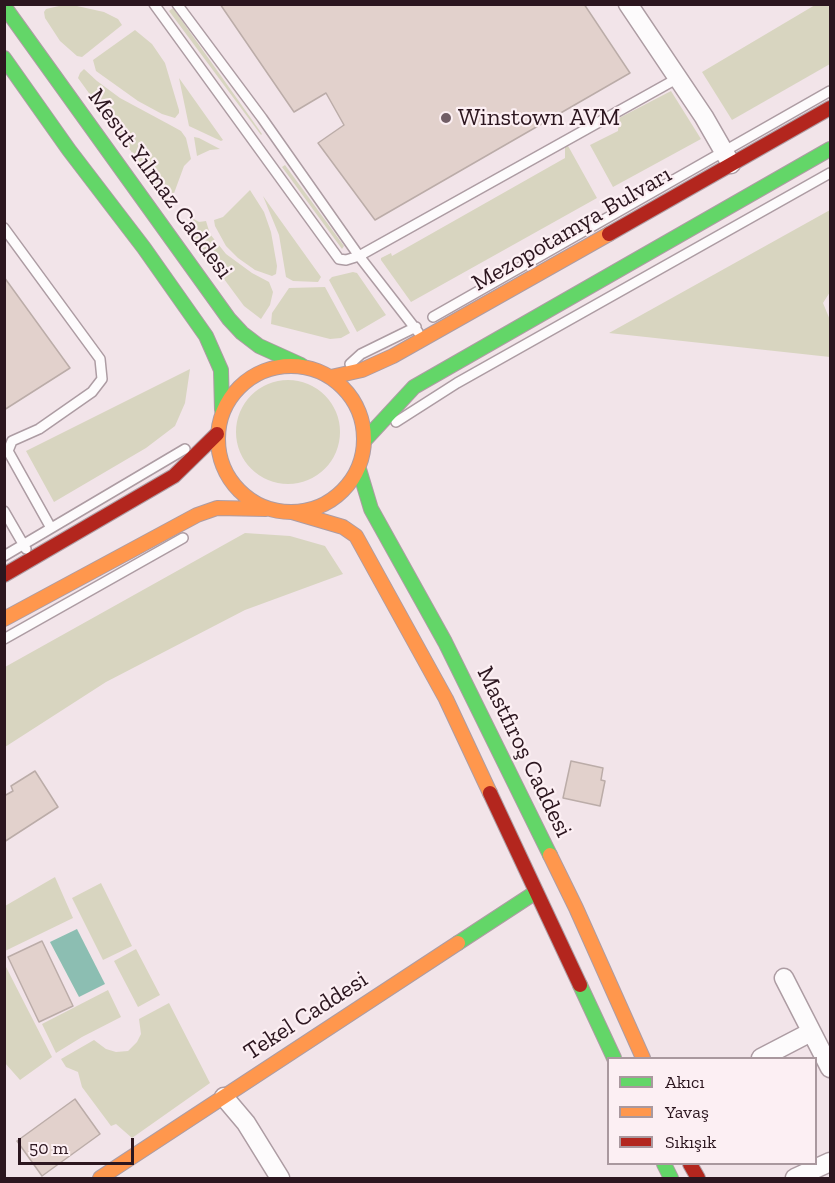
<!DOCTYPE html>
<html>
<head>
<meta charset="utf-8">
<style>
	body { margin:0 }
	#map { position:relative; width:835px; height:1183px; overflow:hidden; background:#f2e4e9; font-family:"Zilla Slab",serif }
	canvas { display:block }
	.frame { position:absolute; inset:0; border:6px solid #2c161f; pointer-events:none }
	.legend { position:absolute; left:607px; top:1057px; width:210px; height:108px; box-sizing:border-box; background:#fceff3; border:2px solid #a9989e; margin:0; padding:8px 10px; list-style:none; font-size:18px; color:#2c161f }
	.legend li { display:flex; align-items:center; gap:12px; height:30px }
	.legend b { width:30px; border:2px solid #a9989e }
	.scale { position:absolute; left:18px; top:1138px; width:116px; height:27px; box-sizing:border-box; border:3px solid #2c161f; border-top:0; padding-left:8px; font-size:18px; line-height:21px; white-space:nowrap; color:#2c161f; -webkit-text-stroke:4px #fceff3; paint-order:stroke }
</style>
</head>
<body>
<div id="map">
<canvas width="835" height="1183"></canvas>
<div class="frame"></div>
<ul class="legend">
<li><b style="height:8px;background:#63d668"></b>Akıcı</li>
<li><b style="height:8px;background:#ff974d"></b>Yavaş</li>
<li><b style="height:8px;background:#b3261e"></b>Sıkışık</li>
</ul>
<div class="scale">50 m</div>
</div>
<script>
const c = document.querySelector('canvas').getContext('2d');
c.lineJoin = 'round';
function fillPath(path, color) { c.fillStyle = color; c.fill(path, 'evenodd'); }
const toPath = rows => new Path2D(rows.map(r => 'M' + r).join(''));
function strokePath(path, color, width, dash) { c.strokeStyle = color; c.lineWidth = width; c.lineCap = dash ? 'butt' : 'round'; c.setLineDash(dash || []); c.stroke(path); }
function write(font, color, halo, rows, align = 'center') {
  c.font = font + ' "Zilla Slab",serif'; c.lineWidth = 4.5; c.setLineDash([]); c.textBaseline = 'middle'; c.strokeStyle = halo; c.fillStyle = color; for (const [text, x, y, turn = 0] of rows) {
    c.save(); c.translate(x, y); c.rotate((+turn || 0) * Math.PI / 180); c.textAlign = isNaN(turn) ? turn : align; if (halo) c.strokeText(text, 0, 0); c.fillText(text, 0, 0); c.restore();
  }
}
fillPath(toPath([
	[815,5,830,5,830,64,732,120,702,72],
	[59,6,77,6,104,12,118,19,122,25,82,57,77,56,60,41,45,18,44,12,46,9],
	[173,8,262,134,261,135,169,11],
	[135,30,152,44,165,63,179,110,179,113,175,118,162,114,138,101,96,71,93,60],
	[84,69,97,81,120,98,172,126,181,131,186,138,191,159,184,166,173,196,167,201,78,78,80,73],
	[179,78,223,140,221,141,189,126],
	[671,91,701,139,613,187,590,145,618,131,619,118],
	[194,137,199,138,220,149,210,150,197,156],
	[567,144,597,198,411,302,381,260,381,258,391,253,392,256,565,158,565,145],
	[285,165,344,246,342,249,282,167],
	[250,190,264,212,271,232,277,266,276,274,272,276,255,270,238,258,226,246,215,226,214,220,223,217],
	[263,196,321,277,318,282,293,281,286,277,279,235],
	[830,210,830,292,823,303,830,320,830,357,609,333],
	[192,218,199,222,206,221,210,234,226,254,252,273,269,282,273,292,270,305,261,319,244,306,184,225],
	[353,272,357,273,386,315,357,332,329,280,332,277],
	[325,287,350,333,341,338,330,339,271,324,272,313,289,288],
	[190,369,185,403,175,426,146,448,54,502,26,451],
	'236 432a52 52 0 1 1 104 0a52 52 0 1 1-104 0Z',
	[245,533,290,536,325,546,343,574,245,610,106,682,5,747,5,667],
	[55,877,73,918,5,951,5,906],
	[101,883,132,946,103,960,72,898],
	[136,949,160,995,138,1007,114,961],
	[5,965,52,1057,20,1080,5,1063],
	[108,990,121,1017,82,1037,56,1053,42,1024],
	[169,1003,210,1083,132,1138,116,1124,111,1126,82,1087,78,1072,66,1067,61,1059,94,1040,106,1049,116,1052,128,1051,137,1042,141,1034,139,1019]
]), '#d8d5c0');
fillPath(toPath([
	[77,929,105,984,79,997,50,942]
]), '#8cbeb2');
const building = toPath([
	[220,4,584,4,630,73,375,220,318,143,344,125,326,93,294,112,220,4],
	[4,277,70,368,4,410,4,277],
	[571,761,603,768,601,780,605,781,600,806,563,798,571,761],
	[35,771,58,807,4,842,4,796,13,791,11,786,35,771],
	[42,941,73,1006,39,1022,8,957,42,941],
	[75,1099,100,1134,42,1176,17,1141,75,1099]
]);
fillPath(building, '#e2d1cc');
strokePath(building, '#bbaca8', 1.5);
const lane = toPath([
	[154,4,339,259,346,260,359,256,678,78],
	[177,4,262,118,359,256,418,332],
	[4,228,100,359,102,379,92,392,39,429,12,441,8,451,51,528],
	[433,317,830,91],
	[350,364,361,354,416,327],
	[396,422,457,383,830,173],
	[4,511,26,549],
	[4,556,185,449],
	[4,639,183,538]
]);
const street = toPath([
	[628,4,704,117,731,164],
	[784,978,830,1068],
	[761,1058,811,1032],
	[224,1097,246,1123,280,1178],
	[795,1178,830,1162]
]);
const fast = toPath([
	[4,6,229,319,242,333,259,346,301,365],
	[4,58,69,150,144,248,206,336,221,370,222,410],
	[364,441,414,387,830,149],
	[359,469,371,509,445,642,550,855],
	[458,943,536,892],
	[580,985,614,1058],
	[664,1164,671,1178]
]);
const slow = toPath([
	'218 439a73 73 0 1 1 146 0a73 73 0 1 1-146 0Z',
	[331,377,362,370,393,356,609,234],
	[292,512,343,527,356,536,446,699,490,793],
	[4,619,197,515,217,508,266,509],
	[550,855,576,908,643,1058],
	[100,1178,458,943]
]);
const jam = toPath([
	[609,234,830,108],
	[4,575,174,476,217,434],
	[490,793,580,985],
	[690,1164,698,1178]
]);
strokePath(lane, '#ad9ca3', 12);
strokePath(street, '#ad9ca3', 21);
strokePath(fast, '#ad9ca3', 16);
strokePath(slow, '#ad9ca3', 16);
strokePath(jam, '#ad9ca3', 16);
strokePath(lane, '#fdfbfc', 9);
strokePath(street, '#fdfbfc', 18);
strokePath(fast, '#63d668', 14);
strokePath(slow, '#ff974d', 14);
strokePath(jam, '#b3261e', 14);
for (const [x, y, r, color] of [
	[446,118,6,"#715e66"]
]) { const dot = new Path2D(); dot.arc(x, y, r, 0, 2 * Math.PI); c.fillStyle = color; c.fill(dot); strokePath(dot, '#fceff3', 2); }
write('24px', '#2c161f', '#fceff3', [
	["Winstown AVM",458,118]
], 'left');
write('24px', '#2c161f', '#fceff3', [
	["Mesut Yılmaz Caddesi",160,184,54],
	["Mezopotamya Bulvarı",572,229,-30],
	["Mastfıroş Caddesi",524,752,64],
	["Tekel Caddesi",306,1016,-33]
]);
</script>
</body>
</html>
